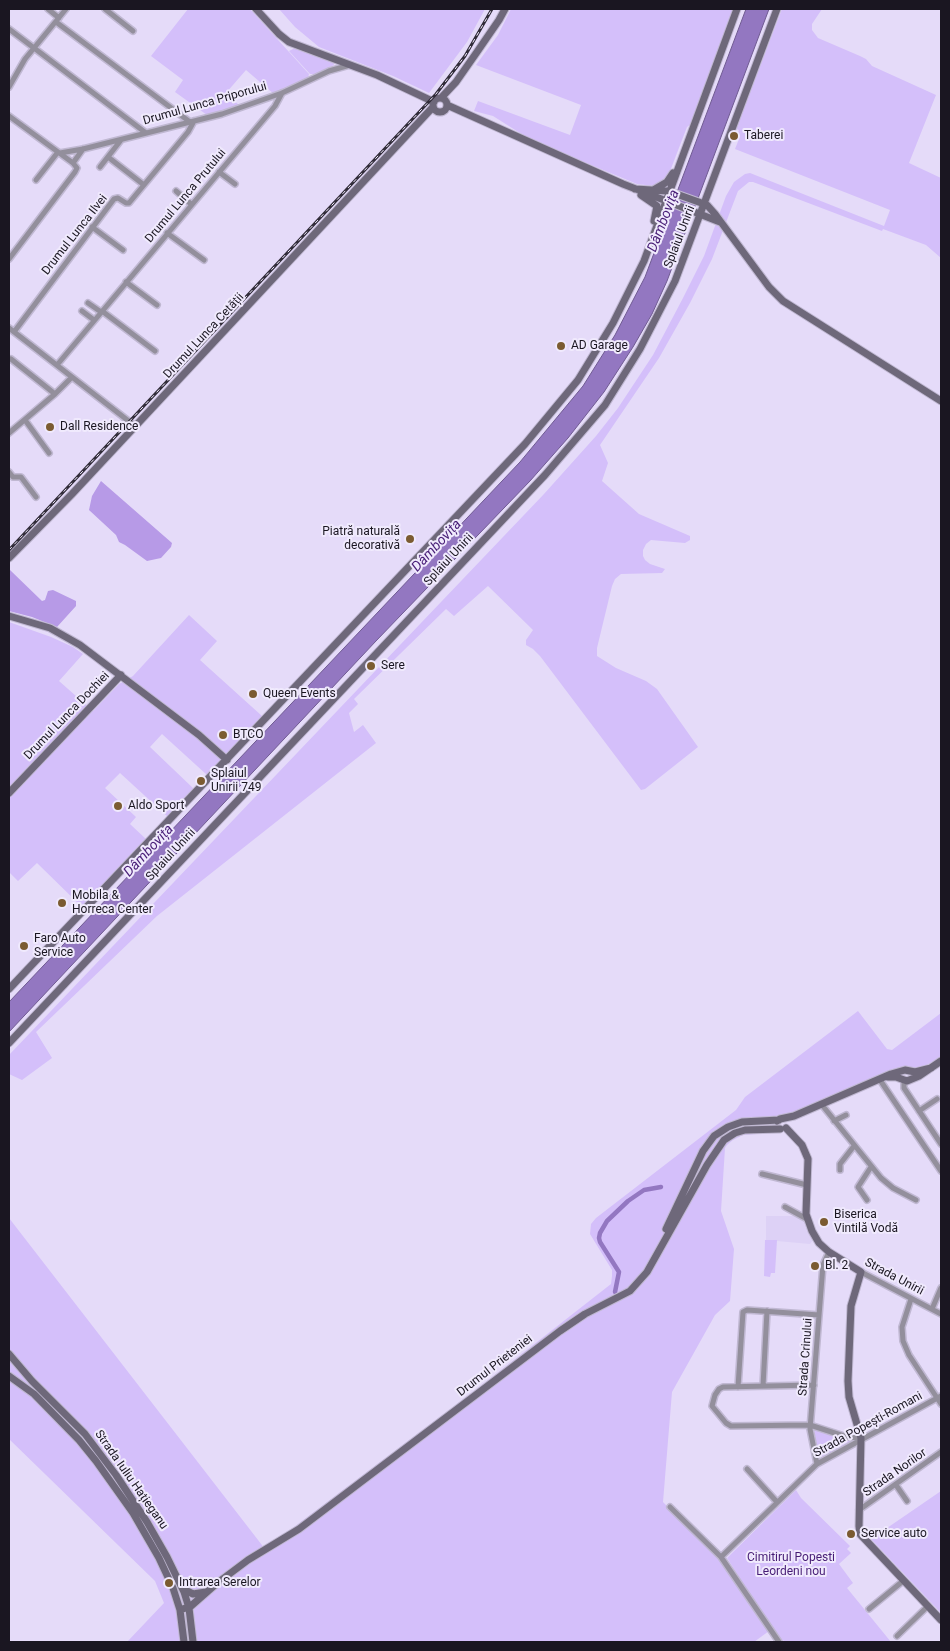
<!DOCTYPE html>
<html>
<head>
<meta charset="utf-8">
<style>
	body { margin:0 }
	#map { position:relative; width:950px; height:1651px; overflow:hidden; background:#e5dbf9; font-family:Roboto,sans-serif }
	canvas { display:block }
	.frame { position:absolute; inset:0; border:10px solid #1a1621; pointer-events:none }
</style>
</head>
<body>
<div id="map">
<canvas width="950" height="1651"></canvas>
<div class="frame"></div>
</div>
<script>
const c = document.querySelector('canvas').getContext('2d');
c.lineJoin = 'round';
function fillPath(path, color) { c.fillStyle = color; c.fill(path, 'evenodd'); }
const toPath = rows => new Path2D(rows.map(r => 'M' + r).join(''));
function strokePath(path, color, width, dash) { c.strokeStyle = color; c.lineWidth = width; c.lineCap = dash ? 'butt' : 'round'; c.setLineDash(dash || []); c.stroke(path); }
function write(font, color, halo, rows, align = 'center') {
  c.font = font + ' Roboto,sans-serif'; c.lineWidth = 4; c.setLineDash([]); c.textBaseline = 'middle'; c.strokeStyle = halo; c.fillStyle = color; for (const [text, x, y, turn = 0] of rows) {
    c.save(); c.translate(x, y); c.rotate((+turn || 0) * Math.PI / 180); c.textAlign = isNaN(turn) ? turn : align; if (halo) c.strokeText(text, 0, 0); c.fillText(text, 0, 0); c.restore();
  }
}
fillPath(toPath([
	[766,1216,797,1216,804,1221,813,1240,810,1244,766,1240]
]), '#ddd1f6');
fillPath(toPath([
	[188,9,250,9,309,74,308,78,274,94,246,70,226,93,240,106,207,115,175,92,183,80,151,56],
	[279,9,485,9,467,42,429,93,393,76,319,47,295,27],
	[511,9,735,9,691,124,687,127,667,179,655,186,637,184,531,140,493,116,474,111,478,101,570,135,581,105,476,65,498,35],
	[782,9,822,9,812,24,812,30,818,38,860,56,866,59,872,66,936,95,909,163,941,178,941,258,926,245,883,229,882,231,753,182,749,182,738,191,712,259,690,303,659,358,600,445,608,463,602,481,639,514,690,536,690,540,685,543,651,540,646,544,643,550,643,556,645,560,650,564,665,569,662,573,621,574,615,579,612,586,597,648,597,656,616,668,646,681,657,689,698,747,645,789,641,790,540,656,533,649,526,645,526,640,533,630,488,586,454,616,446,609,354,699,358,704,349,713,354,732,363,725,376,743,157,916,36,1032,52,1058,22,1080,9,1074,9,1055,544,494,596,436,618,408,653,355,683,298,704,256,726,196,734,182,745,174,750,173,884,226,890,210,735,149,739,139,736,137,739,130,736,129],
	[295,48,333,62,334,65,315,74,310,74,289,51],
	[189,615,217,641,200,660,262,716,207,775,162,734,150,747,194,789,168,817,120,773,105,788,136,817,130,824,147,840,83,908,37,863,18,881,9,872,9,622,51,637,73,647,83,654,59,681,93,711,119,684,133,676],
	[858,1011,887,1049,892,1050,941,1013,941,1057,916,1071,905,1068,792,1116,778,1118,772,1116,769,1122,782,1132,743,1135,733,1140,727,1145,725,1148,721,1211,734,1249,730,1301,715,1315,672,1392,663,1502,721,1561,769,1631,754,1642,127,1642,164,1603,155,1581,9,1439,9,1218,265,1549,482,1385,611,1284,612,1276,612,1270,590,1234,591,1224,596,1218,736,1110,745,1097],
	[765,1240,777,1240,775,1273,771,1273,770,1277,764,1276],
	[814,1429,815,1429,851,1441,819,1458],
	[796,1490,801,1498,850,1546,847,1549,851,1553,839,1564,853,1583,847,1588,891,1642,788,1642,781,1640,772,1629,727,1558],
	[941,1491,941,1613,871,1539]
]), '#d4bffa');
fillPath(toPath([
	[101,481,172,543,171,547,161,558,147,561,125,545,119,542,116,535,89,510,92,496],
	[9,569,42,601,45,600,48,591,53,590,76,601,76,606,57,627,32,617,9,611]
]), '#b79ae7');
const water = toPath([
	[746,9,769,9,667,281,652,314,633,347,604,392,568,438,530,481,376,641,9,1032,9,1002,520,462,583,386,615,335,645,277,746,9]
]);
fillPath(water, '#9377c1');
strokePath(water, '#6f5a91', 1);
strokePath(toPath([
	[615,1292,619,1272,600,1242,599,1238,600,1233,607,1221,628,1201,644,1190,661,1187]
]), '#9377c1', 4.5);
const street = toPath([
	[48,9,59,18],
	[105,9,133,31],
	[56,22,190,122],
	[9,29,146,133],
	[9,87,25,59,66,9],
	[9,116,73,163,77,168,75,172,9,259],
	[60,153,83,149,222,114,282,93,329,71,350,65],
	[108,157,144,185],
	[73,163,83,149],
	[100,167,121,140],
	[219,172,235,184],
	[36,180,58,152],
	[176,191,191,204],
	[92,227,123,250],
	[167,233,204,260],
	[126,282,157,305],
	[88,303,101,312],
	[82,311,94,320],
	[102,311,155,351],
	[9,328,135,426],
	[14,332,114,199,118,198,126,203,129,203,188,132,194,121],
	[11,359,55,394],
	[57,365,275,106,282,93],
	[25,420,49,453],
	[9,433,55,394,72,377],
	[9,472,13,477,21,477,36,497],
	[880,1080,941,1171],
	[904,1081,904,1088,941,1144],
	[822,1105,881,1178,893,1188,916,1200],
	[919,1111,937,1099],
	[834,1121,846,1115],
	[840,1170,840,1164,854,1146],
	[762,1174,807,1185],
	[867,1200,858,1187,871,1167],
	[785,1207,807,1219],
	[861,1272,941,1314],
	[911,1299,902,1327,903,1341,909,1355,941,1404],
	[932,1309,941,1288],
	[814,1385,723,1387,719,1389,715,1395,712,1406,726,1423,731,1426,810,1425,847,1437,861,1438],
	[763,1386,767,1311],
	[738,1387,743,1312,747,1310,819,1315],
	[817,1464,810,1429,823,1265,829,1252],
	[747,1469,777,1502],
	[896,1485,907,1501],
	[670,1507,721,1557,779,1642],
	[859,1510,941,1452],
	[721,1557,817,1464,941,1396],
	[869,1609,903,1581],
	[897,1636,928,1606]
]);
const secondary = toPath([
	[256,9,279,34,289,42,377,75,434,102],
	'433 105a7 7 0 1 1 14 0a7 7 0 1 1-14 0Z',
	[441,98,456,82,477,52,499,20,505,9],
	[447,105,623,184,720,222],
	[635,189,668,191,707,205,715,214,769,287,783,301,941,401],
	[655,189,667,182,673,173],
	[641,195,657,206,654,221],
	[9,558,72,494,433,107],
	[9,616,50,628,80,645,199,735,227,760],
	[9,793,121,675],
	[9,989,525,444,578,380,613,323,644,261,737,9],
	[9,1043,545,475,605,405,640,349,675,281,777,9],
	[888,1077,896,1077,907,1081,919,1076,941,1061],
	[777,1121,780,1119,794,1116,891,1074,905,1070,915,1072,931,1068],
	[786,1128,802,1145,808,1159,806,1214,812,1231,819,1243,829,1252,861,1272,851,1306,848,1381,849,1397,861,1438,859,1526,860,1534,941,1620],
	[666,1229,703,1151,714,1136,728,1127,742,1122,779,1120],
	[9,1354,32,1381,85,1434,116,1475,147,1522,167,1557,184,1592,189,1608,193,1642],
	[9,1376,34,1394,79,1440,96,1461,133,1513,159,1558,173,1588,180,1610,184,1642],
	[183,1589,193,1594,206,1592],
	[180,1610,191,1606,216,1584,248,1560,299,1529,560,1331,585,1314,630,1291,647,1272,707,1165,724,1140,735,1133,745,1130,780,1129]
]);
strokePath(street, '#c0b8d2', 8);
strokePath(secondary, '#c0b8d2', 9);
strokePath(street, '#938f9c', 5);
strokePath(secondary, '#6e687a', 7);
const rail = toPath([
	[9,550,436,94,465,56,492,9]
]);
strokePath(rail, '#312c39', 3);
strokePath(rail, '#f0eafd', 1, [4]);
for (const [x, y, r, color] of [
	[734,136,5,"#7b5b31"],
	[561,346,5,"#7b5b31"],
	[50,427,5,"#7b5b31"],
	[410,539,5,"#7b5b31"],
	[371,666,5,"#7b5b31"],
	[253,694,5,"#7b5b31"],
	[223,735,5,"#7b5b31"],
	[201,781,5,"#7b5b31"],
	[118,806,5,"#7b5b31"],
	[62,903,5,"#7b5b31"],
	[24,946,5,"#7b5b31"],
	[824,1222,5,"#7b5b31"],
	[815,1266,5,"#7b5b31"],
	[851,1534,5,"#7b5b31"],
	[169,1583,5,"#7b5b31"]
]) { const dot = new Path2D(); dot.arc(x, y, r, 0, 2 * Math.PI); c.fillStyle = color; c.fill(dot); strokePath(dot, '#f0eafd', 2); }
write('12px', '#1a1621', '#f0eafd', [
	["Drumul Lunca Priporului",205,104,-16],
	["Drumul Lunca Prutului",186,196,-50],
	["Drumul Lunca Ilvei",75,235,-52],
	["Splaiul Unirii",680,237,-69],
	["Drumul Lunca Cetății",204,336,-47],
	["Splaiul Unirii",449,560,-47],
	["Drumul Lunca Dochiei",67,716,-46],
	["Splaiul Unirii",171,855,-47],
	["Strada Unirii",894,1277,28],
	["Strada Crinului",806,1357,-86],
	["Drumul Prieteniei",495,1366,-38],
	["Strada Popești-Romani",868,1425,-29],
	["Strada Norilor",895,1473,-35],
	["Strada Iuliu Hațieganu",131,1480,55]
]);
write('12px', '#1a1621', '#f0eafd', [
	["Taberei",744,136],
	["AD Garage",571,346],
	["Dall Residence",60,427],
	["Piatră naturală",400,532,"right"],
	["decorativă",400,546,"right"],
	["Sere",381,666],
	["Queen Events",263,694],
	["BTCO",233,735],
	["Splaiul",211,774],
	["Unirii 749",211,788],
	["Aldo Sport",128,806],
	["Mobila &",72,896],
	["Horreca Center",72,910],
	["Faro Auto",34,939],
	["Service",34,953],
	["Biserica",834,1215],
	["Vintilă Vodă",834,1229],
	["Bl. 2",825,1266],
	["Service auto",861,1534],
	["Intrarea Serelor",179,1583]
], 'left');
write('12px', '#461c75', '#f0eafd', [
	["Cimitirul Popesti",791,1558],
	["Leordeni nou",791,1572]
]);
write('italic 14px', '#481e77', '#f0eafd', [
	["Dâmbovița",664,221,-69],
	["Dâmbovița",437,546,-47],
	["Dâmbovița",149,851,-47]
]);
</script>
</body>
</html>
